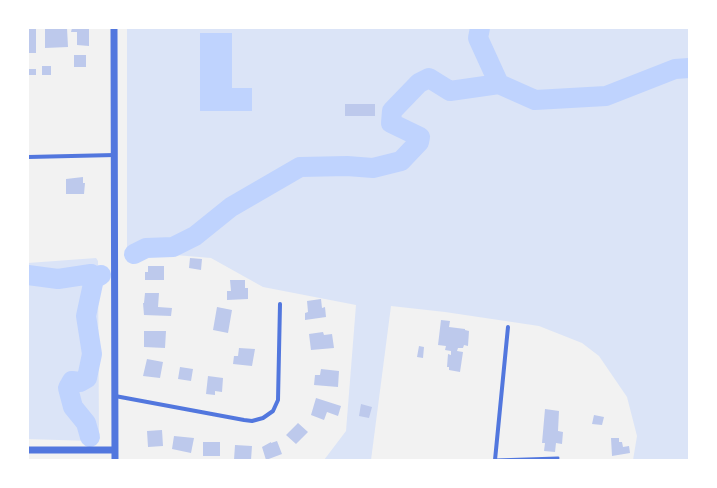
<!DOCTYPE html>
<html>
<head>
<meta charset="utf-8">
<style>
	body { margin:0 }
	#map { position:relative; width:717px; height:488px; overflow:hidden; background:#f2f2f2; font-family:Quicksand,sans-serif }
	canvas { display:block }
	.frame { position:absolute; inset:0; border:29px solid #fff; pointer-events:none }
</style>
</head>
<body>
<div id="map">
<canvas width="717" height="488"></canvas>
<div class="frame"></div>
</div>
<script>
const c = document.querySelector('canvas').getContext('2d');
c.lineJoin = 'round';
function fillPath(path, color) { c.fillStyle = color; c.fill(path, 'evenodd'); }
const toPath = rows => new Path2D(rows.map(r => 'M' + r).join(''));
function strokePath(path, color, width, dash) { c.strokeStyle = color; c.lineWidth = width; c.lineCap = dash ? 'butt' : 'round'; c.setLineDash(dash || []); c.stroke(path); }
fillPath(toPath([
	[127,28,689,28,689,460,633,460,637,436,627,397,599,356,582,343,539,326,445,312,391,306,371,460,324,460,346,431,356,305,263,287,211,258,127,251],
	[96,258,98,261,99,437,90,441,28,439,28,263]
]), '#dbe4f7');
fillPath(toPath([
	[200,33,232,33,232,88,252,88,252,111,200,111]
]), '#bfd3fe');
strokePath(toPath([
	[480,28,478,38,499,84,535,100,606,96,675,69,689,68],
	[134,254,146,248,173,247,195,236,231,207,300,167,347,166,373,168,401,161,419,142,420,137,391,123,392,111,419,83,429,78,450,91,499,84],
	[28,275,58,279,91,274,94,279],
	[90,437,86,423,73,407,68,388,72,381,80,382,87,378,92,354,86,316,94,279,101,275]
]), '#bfd3fe', 20);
fillPath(toPath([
	[28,28,36,28,36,53,28,53],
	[45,28,67,28,68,47,45,48],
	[72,28,89,28,89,46,77,45,77,32,71,32],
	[74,55,86,55,86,67,74,67],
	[42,66,51,66,51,75,42,75],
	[28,69,36,69,36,75,28,75],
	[345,104,375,104,375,116,345,116],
	[83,177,83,183,85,183,84,194,66,194,66,179],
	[190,258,202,259,201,270,189,268],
	[148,266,164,266,164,280,145,280,145,272,148,272],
	[230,280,245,280,245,288,248,288,248,299,227,300,227,291,231,291],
	[145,293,159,293,158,307,172,308,171,316,144,315,143,303,144,303],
	[321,299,322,308,325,307,326,317,305,320,305,313,308,312,307,301],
	[217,307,232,310,228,333,213,330],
	[441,320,450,321,449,327,465,329,465,330,469,331,468,346,464,345,463,348,458,348,457,351,463,352,460,372,449,370,449,367,447,367,448,354,451,355,451,351,445,350,446,346,438,345],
	[144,331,166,331,165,348,144,347],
	[323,332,324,335,332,334,334,348,311,350,309,334],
	[419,346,424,347,423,358,417,357],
	[239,348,255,349,252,366,233,364,234,356,238,356],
	[147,359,163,362,160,378,143,376],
	[180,367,193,369,191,381,178,379],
	[321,369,339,371,338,387,314,385,315,375,320,375],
	[208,376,223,378,222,392,215,391,215,395,206,394],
	[316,398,341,406,338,416,327,412,324,420,311,415],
	[361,404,372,407,369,418,359,416],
	[545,409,559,411,558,431,563,432,562,444,556,443,555,452,544,451,545,443,542,443],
	[594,415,604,417,602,425,592,424],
	[298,423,308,432,296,444,286,435],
	[162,430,163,446,148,447,147,431],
	[174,436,194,438,191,453,172,449],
	[611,438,619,438,619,442,622,442,623,447,629,446,630,453,612,456],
	[277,441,282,454,266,460,262,447,271,442,271,443],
	[203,442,220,442,220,456,203,456],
	[235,445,252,446,251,460,234,460]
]), '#bdc9ec');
strokePath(toPath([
	[495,460,558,458]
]), '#5277de', 3);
strokePath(toPath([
	[28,157,115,155],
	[115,396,244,420,252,421,263,418,273,411,278,400,280,304],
	[495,460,508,327]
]), '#5277de', 4);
strokePath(toPath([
	[114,28,115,460],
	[28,450,115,450]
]), '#5277de', 7);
</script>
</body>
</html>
